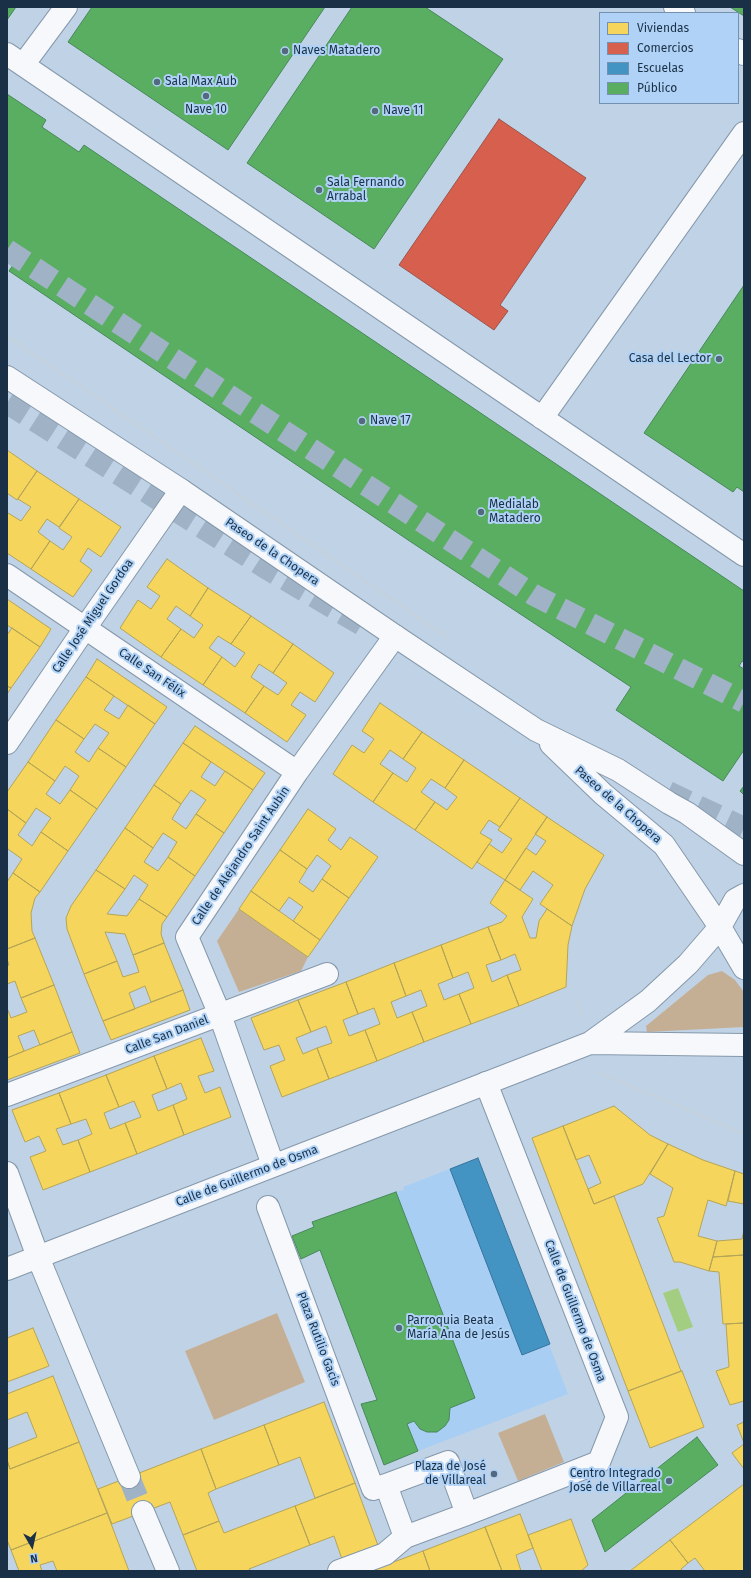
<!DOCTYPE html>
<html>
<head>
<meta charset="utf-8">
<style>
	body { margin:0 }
	#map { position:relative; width:751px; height:1578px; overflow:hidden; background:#c0d3e6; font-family:"Fira Sans",sans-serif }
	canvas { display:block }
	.frame { position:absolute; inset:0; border:8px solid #193047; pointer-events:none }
	.legend { position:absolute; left:599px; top:12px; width:140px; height:92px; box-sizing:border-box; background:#b0d2f6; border:1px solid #7491b0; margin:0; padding:5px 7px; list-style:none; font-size:12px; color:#193047 }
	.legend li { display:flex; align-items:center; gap:8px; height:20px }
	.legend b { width:20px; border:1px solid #7491b0 }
	.north { position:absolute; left:12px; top:1526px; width:40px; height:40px; -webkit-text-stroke:3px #b0d2f6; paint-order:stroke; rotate:171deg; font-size:11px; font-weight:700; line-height:16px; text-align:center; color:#193047 }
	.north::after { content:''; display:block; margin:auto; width:14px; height:18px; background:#193047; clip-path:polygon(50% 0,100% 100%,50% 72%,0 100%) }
</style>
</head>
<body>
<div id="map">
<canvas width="751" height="1578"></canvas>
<div class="frame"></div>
<ul class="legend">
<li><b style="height:11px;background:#f6d55c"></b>Viviendas</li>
<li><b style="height:11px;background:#d6604d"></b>Comercios</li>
<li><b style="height:11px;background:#4393c3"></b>Escuelas</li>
<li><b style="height:11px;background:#5aae61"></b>Público</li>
</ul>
<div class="north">N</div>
</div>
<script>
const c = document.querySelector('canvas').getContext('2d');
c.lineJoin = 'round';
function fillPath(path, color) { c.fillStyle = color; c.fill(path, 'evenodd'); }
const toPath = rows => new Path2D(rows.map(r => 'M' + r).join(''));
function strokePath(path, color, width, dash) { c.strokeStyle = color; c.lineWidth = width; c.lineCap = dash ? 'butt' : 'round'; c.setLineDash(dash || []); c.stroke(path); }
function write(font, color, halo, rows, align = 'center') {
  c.font = font + ' "Fira Sans",sans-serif'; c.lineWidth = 4; c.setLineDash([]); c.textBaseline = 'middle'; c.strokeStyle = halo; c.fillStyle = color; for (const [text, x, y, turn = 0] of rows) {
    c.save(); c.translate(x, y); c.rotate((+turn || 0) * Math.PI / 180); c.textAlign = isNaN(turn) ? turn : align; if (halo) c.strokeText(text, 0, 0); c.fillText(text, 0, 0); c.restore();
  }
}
fillPath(toPath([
	[478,1158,568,1394,418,1451,407,1424,414,1421,420,1429,427,1432,437,1432,445,1426,449,1420,450,1408,475,1398,396,1192,404,1190,403,1187]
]), '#a9cef3');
fillPath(toPath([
	[239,909,308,957,301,971,239,992,217,941],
	[722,971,735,980,744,992,744,1027,647,1032,646,1026,708,975],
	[277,1313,305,1382,214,1420,185,1351],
	[545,1414,564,1462,518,1481,498,1433]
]), '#c4af95');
fillPath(toPath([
	[678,1288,693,1327,678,1332,663,1293]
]), '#a3cd81');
const homes = toPath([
	[7,450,37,471,17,500,7,493,7,450],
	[37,471,79,499,59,527,47,519,38,532,50,541,31,569,7,553,7,515,8,513,21,521,31,507,18,499,37,471],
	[79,499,121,527,101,557,88,548,80,561,92,570,73,597,31,569,50,541,63,550,72,537,59,528,79,499],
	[167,559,208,588,190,616,176,606,167,619,181,629,161,657,120,628,138,600,151,609,160,596,147,587,167,559],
	[208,588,251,616,231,644,218,636,209,648,222,657,203,685,161,657,181,629,194,638,203,625,190,616,208,588],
	[7,599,51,629,40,647,7,625,7,599],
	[251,616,293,644,273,673,259,664,251,677,264,686,245,713,203,685,222,657,235,667,245,653,231,644,251,616],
	[12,628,40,647,11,688,7,686,7,635,12,628],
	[293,644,334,673,315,702,300,692,291,705,306,715,287,742,245,713,264,686,278,695,287,683,273,673,293,644],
	[97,659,167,707,155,724,86,677,97,659],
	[86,677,114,696,104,710,119,719,128,705,155,724,126,767,98,748,109,733,95,724,84,739,56,720,86,677],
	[7,686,11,688,7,694,7,686],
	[380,703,422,732,403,759,390,750,380,764,393,773,373,802,333,774,352,745,364,753,374,739,362,731,380,703],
	[56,720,84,739,75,752,89,762,98,748,126,767,97,809,70,790,79,776,65,766,55,781,28,762,56,720],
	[195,726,265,773,253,790,183,743,195,726],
	[422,732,464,760,445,788,431,779,421,792,435,802,415,830,373,802,393,773,407,782,416,768,403,759,422,732],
	[183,743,211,762,201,777,215,786,225,771,253,790,224,833,196,814,206,800,191,790,181,804,154,785,183,743],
	[464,760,520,798,500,827,489,820,480,833,492,840,472,869,415,830,435,802,447,810,457,797,445,788,464,760],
	[28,762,55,781,46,794,60,804,70,790,97,809,68,851,41,832,51,818,36,808,26,823,7,809,7,792,28,762],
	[154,785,181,804,172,819,186,829,196,814,224,833,195,876,168,857,177,842,163,833,153,848,125,828,154,785],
	[520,798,547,817,505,880,477,862,489,844,502,853,512,839,498,830,520,798],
	[7,809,26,823,18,835,32,846,41,832,68,851,40,892,13,873,22,859,8,849,7,851,7,809],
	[308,809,336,829,328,840,341,850,350,837,378,857,349,898,322,879,331,866,317,855,307,869,280,850,308,809],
	[547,817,604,855,585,889,572,926,540,904,553,885,533,871,520,890,505,880,526,848,536,855,546,841,535,834,547,817],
	[125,828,153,848,144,862,158,871,168,857,195,876,167,917,139,899,148,885,134,875,125,889,96,870,125,828],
	[280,850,307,869,299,882,313,892,322,879,349,898,320,940,293,921,303,907,289,897,279,911,251,891,280,850],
	[96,870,125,889,107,914,127,916,139,899,167,917,162,924,161,934,164,943,133,955,125,934,105,932,117,961,84,974,67,929,66,918,71,906,96,870],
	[13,873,40,892,35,898,31,913,32,931,35,938,7,949,7,882,13,873],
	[505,880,533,899,522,917,530,938,536,938,539,921,547,909,572,926,568,945,566,987,519,1006,507,975,521,970,515,954,501,960,488,927,502,922,507,916,490,903,505,880],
	[251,891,320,940,308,957,239,909,251,891],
	[488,927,501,960,486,965,492,982,507,975,519,1006,471,1024,459,994,474,988,468,972,453,978,441,945,488,927],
	[35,938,54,985,21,998,15,981,7,984,7,966,9,965,7,959,7,949,35,938],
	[164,943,183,990,151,1002,145,986,129,993,135,1009,103,1021,84,974,117,961,123,977,139,972,133,955,164,943],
	[441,945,453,978,438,984,444,1000,459,994,471,1024,424,1042,412,1012,427,1006,421,990,406,996,394,963,441,945],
	[394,963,406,996,391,1002,397,1018,412,1012,424,1042,377,1061,365,1030,380,1024,374,1008,358,1014,346,982,394,963],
	[346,982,358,1014,343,1020,349,1036,365,1030,377,1061,329,1079,317,1048,332,1043,326,1026,311,1032,298,1000,346,982],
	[54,985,72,1032,40,1045,34,1030,18,1036,24,1051,7,1058,7,1008,11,1018,27,1012,21,998,54,985],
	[183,990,190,1010,111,1040,103,1021,183,990],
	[298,1000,311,1032,296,1038,303,1054,317,1048,329,1079,282,1097,270,1066,285,1060,279,1045,264,1050,251,1018,298,1000],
	[72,1032,80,1053,7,1080,7,1058,72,1032],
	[201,1038,214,1071,198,1076,205,1093,220,1087,231,1117,184,1135,173,1105,187,1099,181,1083,167,1089,154,1056,201,1038],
	[154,1056,167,1089,152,1095,158,1111,173,1105,184,1135,137,1154,125,1123,141,1117,134,1101,119,1107,106,1075,154,1056],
	[106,1075,119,1107,104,1113,110,1129,125,1123,137,1154,90,1172,78,1140,92,1134,86,1119,71,1124,59,1093,106,1075],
	[59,1093,71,1124,56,1129,63,1145,78,1140,90,1172,43,1190,30,1157,46,1151,39,1136,25,1142,12,1110,59,1093],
	[614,1106,650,1135,668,1144,643,1184,594,1204,588,1189,601,1183,589,1155,576,1160,563,1126,614,1106],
	[563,1126,594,1204,614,1196,681,1371,628,1391,532,1138,563,1126],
	[668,1144,703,1160,735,1171,726,1206,708,1200,698,1236,717,1241,709,1271,680,1262,674,1262,657,1218,664,1216,673,1188,650,1174,668,1144],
	[735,1171,744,1174,744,1204,728,1201,735,1171],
	[744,1230,744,1255,713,1257,717,1241,742,1239,744,1230],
	[744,1255,744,1323,723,1324,719,1272,709,1271,713,1257,744,1255],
	[744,1323,744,1401,730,1405,716,1371,729,1367,726,1324,744,1323],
	[33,1328,49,1366,7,1382,7,1338,33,1328],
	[682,1371,704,1427,650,1448,628,1391,682,1371],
	[53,1376,79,1442,10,1469,7,1460,7,1449,37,1437,27,1412,7,1420,7,1394,53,1376],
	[324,1402,355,1483,315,1498,300,1457,279,1465,264,1425,324,1402],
	[744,1422,744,1443,737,1425,744,1422],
	[264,1425,279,1465,216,1489,201,1449,264,1425],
	[79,1442,107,1513,11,1550,7,1540,7,1460,10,1469,79,1442],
	[744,1444,744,1469,732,1453,744,1444],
	[201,1449,216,1489,208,1493,219,1521,183,1535,170,1502,112,1524,98,1489,201,1449],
	[355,1483,380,1551,344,1565,334,1536,310,1545,295,1506,355,1483],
	[744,1484,744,1571,705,1571,695,1558,688,1563,670,1540,744,1484],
	[295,1506,310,1545,249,1569,250,1571,197,1571,183,1535,219,1521,224,1533,295,1506],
	[107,1513,129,1571,57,1571,53,1561,40,1565,42,1571,19,1571,11,1550,107,1513],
	[520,1514,533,1548,516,1555,521,1571,502,1571,485,1527,520,1514],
	[571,1519,588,1565,581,1571,542,1571,528,1535,571,1519],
	[485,1527,502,1571,430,1571,423,1551,485,1527],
	[670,1540,688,1563,681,1569,682,1571,630,1571,670,1540],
	[423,1551,430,1571,370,1571,423,1551]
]);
fillPath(homes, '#f6d55c');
strokePath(homes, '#b4a456', 1);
const shops = toPath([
	[499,119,586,178,500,305,508,311,494,330,399,265,499,119]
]);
fillPath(shops, '#d6604d');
strokePath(shops, '#9d524b', 1);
const schools = toPath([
	[478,1158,550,1344,522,1355,450,1169,478,1158]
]);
fillPath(schools, '#4393c3');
strokePath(schools, '#36759e', 1);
const public = toPath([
	[7,7,16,7,7,20,7,7],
	[92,7,325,7,228,150,68,42,92,7],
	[352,7,425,7,503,59,374,249,247,163,352,7],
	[730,7,744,7,744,16,730,7],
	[7,94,46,120,42,127,79,152,84,145,744,591,744,662,742,661,739,666,744,669,744,750,723,781,616,710,631,687,411,542,9,271,15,262,7,257,7,94],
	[744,285,744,492,737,487,733,492,644,433,744,285],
	[744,786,744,795,740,791,744,786],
	[396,1192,475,1398,450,1408,449,1420,445,1426,437,1432,427,1432,420,1429,414,1421,407,1424,418,1451,384,1465,361,1404,377,1400,320,1250,301,1259,292,1236,314,1227,312,1222,396,1192],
	[697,1437,718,1465,605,1552,592,1520,697,1437]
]);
fillPath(public, '#5aae61');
strokePath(public, '#468859', 1);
strokePath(toPath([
	[129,1477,143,1512]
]), '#9fb2c6', 22, [22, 11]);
strokePath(toPath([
	[7,250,534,595,744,702],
	[7,403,264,567,362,625],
	[668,792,744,828]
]), '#9fb2c6', 22, [22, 11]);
const street = toPath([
	[675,7,684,13],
	[738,50,744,54],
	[7,54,744,555],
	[23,65,66,7],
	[542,418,744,133],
	[7,575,297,772],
	[7,743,85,628,181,490],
	[7,1095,327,974],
	[273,1165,220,1015,187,937,297,772,395,636],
	[7,1173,38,1257,129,1477],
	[268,1207,373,1489,386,1485],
	[143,1512,168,1571],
	[405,1537,386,1485,448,1462,467,1514],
	[339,1571,385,1554,405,1537,467,1514,599,1462,617,1417,486,1083]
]);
const secondary = toPath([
	[7,377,181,490,395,636,536,730,618,770,669,803,687,813,744,854],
	[551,744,603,794,664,845,720,927,744,968],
	[590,1043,744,1045],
	[7,1269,590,1043,648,1001,688,964,720,927,735,900,744,895]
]);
strokePath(street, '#8598ab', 24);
strokePath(secondary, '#8598ab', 24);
strokePath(toPath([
	[7,336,447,637],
	[576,999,583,1018],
	[598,1072,744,1134]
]), '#c8cfd5', 2.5, [2, 2]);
strokePath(street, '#f6f8fb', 22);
strokePath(secondary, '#f6f8fb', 22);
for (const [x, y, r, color] of [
	[285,51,4,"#53697f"],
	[157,82,4,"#53697f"],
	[206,96,4,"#53697f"],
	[375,111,4,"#53697f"],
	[319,190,4,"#53697f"],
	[719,359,4,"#53697f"],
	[362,421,4,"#53697f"],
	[481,512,4,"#53697f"],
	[399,1328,4,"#53697f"],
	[494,1474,4,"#53697f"],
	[669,1481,4,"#53697f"]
]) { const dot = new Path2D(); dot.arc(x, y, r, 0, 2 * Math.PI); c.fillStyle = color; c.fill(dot); strokePath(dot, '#b0d2f6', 1.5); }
write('12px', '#193047', '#b0d2f6', [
	["Naves Matadero",293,51],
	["Sala Max Aub",165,82],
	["Nave 10",206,110,"center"],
	["Nave 11",383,111],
	["Sala Fernando",327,183],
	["Arrabal",327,197],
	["Casa del Lector",711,359,"right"],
	["Nave 17",370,421],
	["Medialab",489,505],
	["Matadero",489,519],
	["Parroquia Beata",407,1321],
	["María Ana de Jesús",407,1335],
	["Plaza de José",486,1467,"right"],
	["de Villareal",486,1481,"right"],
	["Centro Integrado",661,1474,"right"],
	["José de Villarreal",661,1488,"right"]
], 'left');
write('12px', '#193047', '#b0d2f6', [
	["Paseo de la Chopera",272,552,34],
	["Calle José Miguel Gordoa",93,616,-56],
	["Calle San Félix",152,673,34],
	["Paseo de la Chopera",618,805,41],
	["Calle de Alejandro Saint Aubin",241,856,-56],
	["Calle San Daniel",167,1035,-21],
	["Calle de Guillermo de Osma",247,1176,-21],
	["Calle de Guillermo de Osma",575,1311,69],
	["Plaza Rutilio Gacis",318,1339,69]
]);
</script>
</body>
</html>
